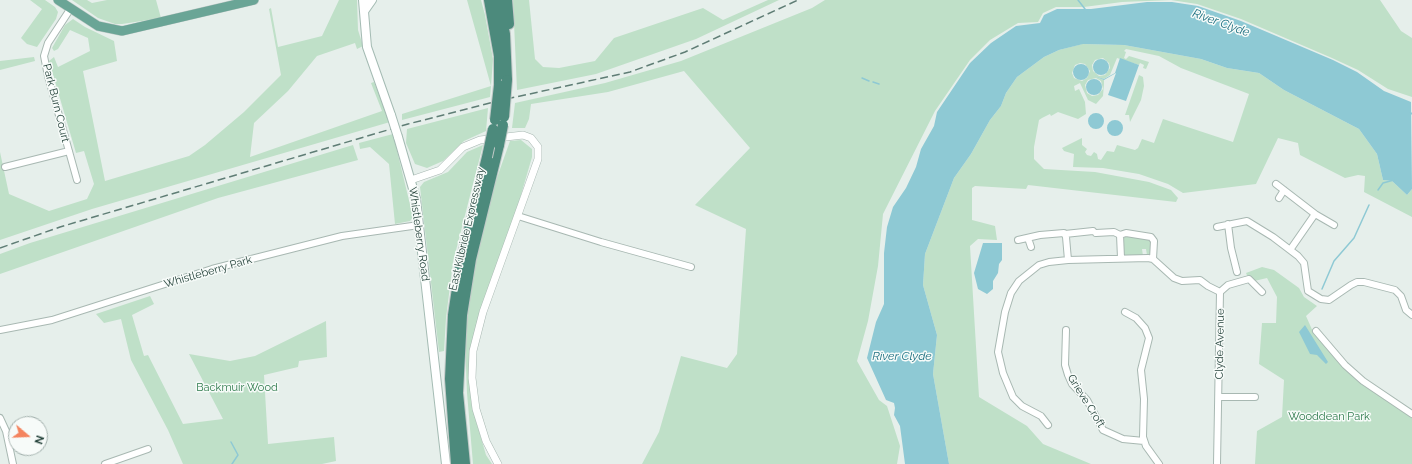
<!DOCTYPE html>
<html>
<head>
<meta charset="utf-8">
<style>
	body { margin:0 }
	#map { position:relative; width:1412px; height:464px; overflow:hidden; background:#e6efeb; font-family:Raleway,sans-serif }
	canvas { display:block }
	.north { position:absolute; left:8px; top:416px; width:40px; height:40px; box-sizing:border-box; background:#f7fbf9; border:1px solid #a3b1ad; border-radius:50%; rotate:109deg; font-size:11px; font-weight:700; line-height:16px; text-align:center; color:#24423a }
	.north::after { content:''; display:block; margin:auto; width:14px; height:18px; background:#f4845f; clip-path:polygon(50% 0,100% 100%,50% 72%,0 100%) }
</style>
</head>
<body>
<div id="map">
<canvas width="1412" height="464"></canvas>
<div class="north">N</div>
</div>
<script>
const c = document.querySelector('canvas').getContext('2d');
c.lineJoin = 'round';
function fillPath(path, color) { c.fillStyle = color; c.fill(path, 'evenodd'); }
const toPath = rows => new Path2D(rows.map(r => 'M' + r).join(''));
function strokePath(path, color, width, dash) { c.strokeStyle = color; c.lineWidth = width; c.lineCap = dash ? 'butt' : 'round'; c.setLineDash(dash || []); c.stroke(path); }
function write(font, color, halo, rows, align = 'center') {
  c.font = font + ' Raleway,sans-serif'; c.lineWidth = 3; c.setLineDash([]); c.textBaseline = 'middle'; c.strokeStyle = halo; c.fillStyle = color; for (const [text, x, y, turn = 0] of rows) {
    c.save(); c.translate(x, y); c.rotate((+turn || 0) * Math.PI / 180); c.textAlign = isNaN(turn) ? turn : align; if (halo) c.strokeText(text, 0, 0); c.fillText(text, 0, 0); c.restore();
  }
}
fillPath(toPath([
	[30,0,45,0,55,7,58,12,56,19,37,47,27,44,21,38,42,9],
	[72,0,87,0,92,3,107,0,156,0,161,18,122,24,115,24,98,18],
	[339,0,357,0,358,30,363,46,357,49,355,43,317,56,288,91,254,123,250,157,382,111,371,83,374,82,390,122,92,209,0,240,0,152,9,194,49,211,87,199,94,184,84,151,76,153,49,61,54,57,58,67,90,51,88,38,70,30,58,49,54,51,52,48,65,25,73,19,85,27,114,41,117,61,83,71,105,181,189,156,205,145,244,112,281,75,269,9,271,8,278,47,322,36],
	[467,0,481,0,485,15,493,59,491,86,490,97,402,120,402,114,491,86],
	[513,0,529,0,535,59,543,67,559,68,595,61,614,38,703,8,723,20,768,0,779,0,696,39,596,74,517,90],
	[825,0,1380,0,1401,31,1412,38,1412,97,1388,89,1358,70,1332,58,1241,19,1197,4,1171,0,1122,2,1084,7,1056,7,1043,13,1038,22,1018,23,990,40,970,60,935,111,883,214,878,266,868,321,857,361,879,400,887,406,900,446,897,464,642,464,659,432,681,356,727,368,737,354,746,229,695,205,750,148,684,71,608,92,531,104,529,119,525,128,512,128,515,103,605,83,681,61,812,8],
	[1082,44,1124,45,1201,59,1227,68,1259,73,1284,90,1359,129,1377,154,1383,180,1392,181,1407,195,1412,189,1412,217,1364,192,1365,176,1358,175,1345,178,1300,155,1298,143,1278,138,1256,184,1183,193,1168,184,1139,174,1103,168,1073,167,1074,154,1064,151,1062,148,1082,138,1082,145,1087,149,1085,152,1087,155,1091,156,1094,152,1097,154,1098,159,1101,160,1107,151,1114,152,1117,145,1135,150,1138,148,1142,139,1154,143,1163,119,1233,142,1249,94,1181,68,1159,56,1126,49,1124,51,1126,52,1124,58,1126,59,1129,56,1149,62,1146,69,1143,68,1144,65,1140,63,1139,65,1117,58,1110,75,1104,79,1094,76,1104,80,1104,84,1103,96,1096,104,1088,100,1080,83,1074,86,1075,91,1079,89,1085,102,1086,114,1078,119,1058,112,1051,116,1050,114,1042,118,1039,120,1034,147,1034,159,1044,169,1095,172,1149,182,1171,190,1178,198,1176,202,1028,185,1026,189,975,186,972,188,972,220,995,226,997,240,978,239,970,246,979,397,1027,426,1043,444,1091,464,949,464,933,374,937,335,923,285,925,254,954,178,971,154,990,120,1001,106,1006,93,1017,77,1044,57,1059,50],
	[1103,58,1109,63,1110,68,1105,75,1099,76,1093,71,1092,65,1095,60],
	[1080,63,1085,64,1090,71,1087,78,1082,81,1074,78,1072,73,1075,65],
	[1096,78,1101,81,1103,89,1098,95,1092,96,1087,93,1085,85,1088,80],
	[34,57,35,61,0,70,0,61],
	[1139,75,1143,77,1144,86,1141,100,1130,122,1129,115,1125,115],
	[488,108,486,131,464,141,443,161,427,168,415,164,406,143,407,129],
	[393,134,413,217,410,221,395,224,389,164,370,147,360,149,359,143],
	[521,140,532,149,532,157,514,219,473,337,469,371,472,407,486,455,492,464,473,464,467,393,465,340,466,316,478,247,493,189,510,141],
	[353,145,358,160,218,198,0,274,0,254,30,243],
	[483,145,453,262,446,318,444,351,439,352,420,187,424,182,448,172,467,152],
	[1127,236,1150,240,1151,251,1150,254,1147,255,1146,249,1142,249,1143,256,1123,255,1122,239],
	[1262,267,1274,270,1299,288,1304,297,1317,306,1306,316,1314,334,1341,365,1363,385,1412,418,1412,464,1255,464,1257,431,1282,417,1284,380,1259,364,1262,323,1276,323,1277,297,1267,278,1250,282,1246,273],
	[150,296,154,304,132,315,144,356,148,355,183,424,223,419,189,354,230,361,255,356,326,321,327,357,299,361,298,367,264,375,268,444,334,437,336,461,322,464,183,464,168,430,131,360,121,319,104,323,96,314]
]), '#bfe0c8');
fillPath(toPath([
	[1147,2,1172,2,1198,6,1241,21,1333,60,1357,72,1384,91,1411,102,1412,189,1407,195,1392,181,1383,180,1377,154,1359,129,1284,90,1259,73,1227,68,1201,59,1124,45,1083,44,1059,50,1044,57,1017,77,1006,93,1001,106,990,120,971,154,954,178,925,254,923,285,937,335,933,374,949,464,905,464,900,426,894,415,895,408,894,403,886,400,867,358,876,322,884,304,884,253,887,227,893,207,906,188,916,167,921,149,934,126,937,112,970,63,991,43,1016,26,1040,23,1044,15,1057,9,1091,9],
	[1120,58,1139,65,1126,101,1108,95,1116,73,1104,80,1094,76,1104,79,1115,73],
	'1093 67a8 8 0 1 1 16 0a8 8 0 1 1-16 0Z',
	'1073 72a8 8 0 1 1 16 0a8 8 0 1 1-16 0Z',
	'1086 87a8 8 0 1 1 16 0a8 8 0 1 1-16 0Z',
	'1088 121a8 8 0 1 1 16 0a8 8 0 1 1-16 0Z',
	'1107 128a8 8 0 1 1 16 0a8 8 0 1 1-16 0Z',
	[983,243,1002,243,1002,260,999,264,998,273,993,281,993,289,987,294,978,289,974,273],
	[1305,325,1328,362,1326,364,1317,355,1310,354,1299,332]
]), '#8ec9d4');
strokePath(toPath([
	[1078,0,1085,9],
	[862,78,869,81],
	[873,82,879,84],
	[1410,112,1412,114],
	[1378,190,1383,183,1394,180],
	[1322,289,1334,261,1354,238,1369,205],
	[231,442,238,455,232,464]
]), '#8ec9d4', 1.5);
const minor = toPath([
	[71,8,48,43,44,56,48,76,77,180],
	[5,167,69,151],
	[1276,184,1315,214,1290,250],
	[1279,198,1284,190],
	[1315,214,1334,225],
	[518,216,601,242,691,267],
	[1228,224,1231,248,1237,272],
	[1217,227,1247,221,1273,237,1298,256,1304,263,1308,291,1321,299,1329,300,1351,285,1357,282,1364,282,1395,290,1401,296,1406,310,1412,315],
	[1096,233,1114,232,1120,235],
	[1065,234,1093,231],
	[1028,238,1031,247],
	[1018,240,1040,235,1064,233,1066,237,1068,260],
	[1121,258,1120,235,1126,233,1151,237,1154,241,1153,259],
	[1220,292,1228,285,1249,279,1262,292],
	[1125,312,1136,318,1145,328,1149,338,1141,370,1144,399,1143,437,1146,446,1159,464],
	[0,330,52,320,212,269,342,236,419,225],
	[1066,330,1065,365,1068,375,1072,384,1087,400,1103,430,1123,439,1144,441],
	[1316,331,1345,365,1363,381,1412,414],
	[1219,397,1255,397],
	[0,418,6,431,13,464],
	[1048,425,1041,416,1022,406,1013,397,1003,373,998,352,1005,312,1011,293,1019,281,1039,265,1049,262,1068,260,1148,258,1153,259,1174,278,1182,281,1200,280,1208,286,1220,292],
	[105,464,148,449],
	[1217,464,1220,292]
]);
const tertiary = toPath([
	[411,180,440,170,463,147,480,140,523,135,531,138,538,147,538,159,483,312,473,351,472,378,476,409,486,441,498,464]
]);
const secondary = toPath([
	[363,0,367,47,391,115],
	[365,10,372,0],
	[398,137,416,199,446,464]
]);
const primary = toPath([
	[58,0,98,26,122,31,254,0]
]);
const trunk = toPath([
	[489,0,499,56,499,85],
	[498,0,505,34,507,80],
	[507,0,509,24],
	[456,464,450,379,453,315,461,262,487,157],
	[465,464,458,393,462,315,471,259,499,145]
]);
strokePath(minor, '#a8b8b2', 8);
strokePath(tertiary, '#a8b8b2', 8);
strokePath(secondary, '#a4bbb3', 10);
strokePath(primary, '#c2cac8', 10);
strokePath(trunk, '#c2cac8', 12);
strokePath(minor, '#fff', 6);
strokePath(tertiary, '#fff', 7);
strokePath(secondary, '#fff', 8);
strokePath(primary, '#6aa596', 9);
strokePath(trunk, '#4c8a7c', 10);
strokePath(toPath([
	[0,248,60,227,408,124,502,100,630,72,685,52,798,0]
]), '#5f7d75', 1.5, [8, 4]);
const secondaryBridge = toPath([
	[391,115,398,137]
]);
const trunkBridge = toPath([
	[504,117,507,80],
	[495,120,499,85],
	[499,145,503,125],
	[487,157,493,129]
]);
strokePath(secondaryBridge, '#a4bbb3', 10, []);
strokePath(trunkBridge, '#c2cac8', 12, []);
strokePath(secondaryBridge, '#fff', 8);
strokePath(trunkBridge, '#4c8a7c', 10);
write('11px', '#24423a', '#f7fbf9', [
	["Park Burn Court",56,103,76],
	["East Kilbride Expressway",467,229,-77],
	["Whistleberry Road",419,234,82],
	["Whistleberry Park",208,272,-16],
	["Clyde Avenue",1220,344,-89],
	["Grieve Croft",1086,401,58]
]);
write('11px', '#2d7a4b', '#f7fbf9', [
	["Backmuir Wood",237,388],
	["Wooddean Park",1329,417]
]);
write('italic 12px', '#1c6f80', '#f7fbf9', [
	["River Clyde",1221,23,20],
	["River Clyde",902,356]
]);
</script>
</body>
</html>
